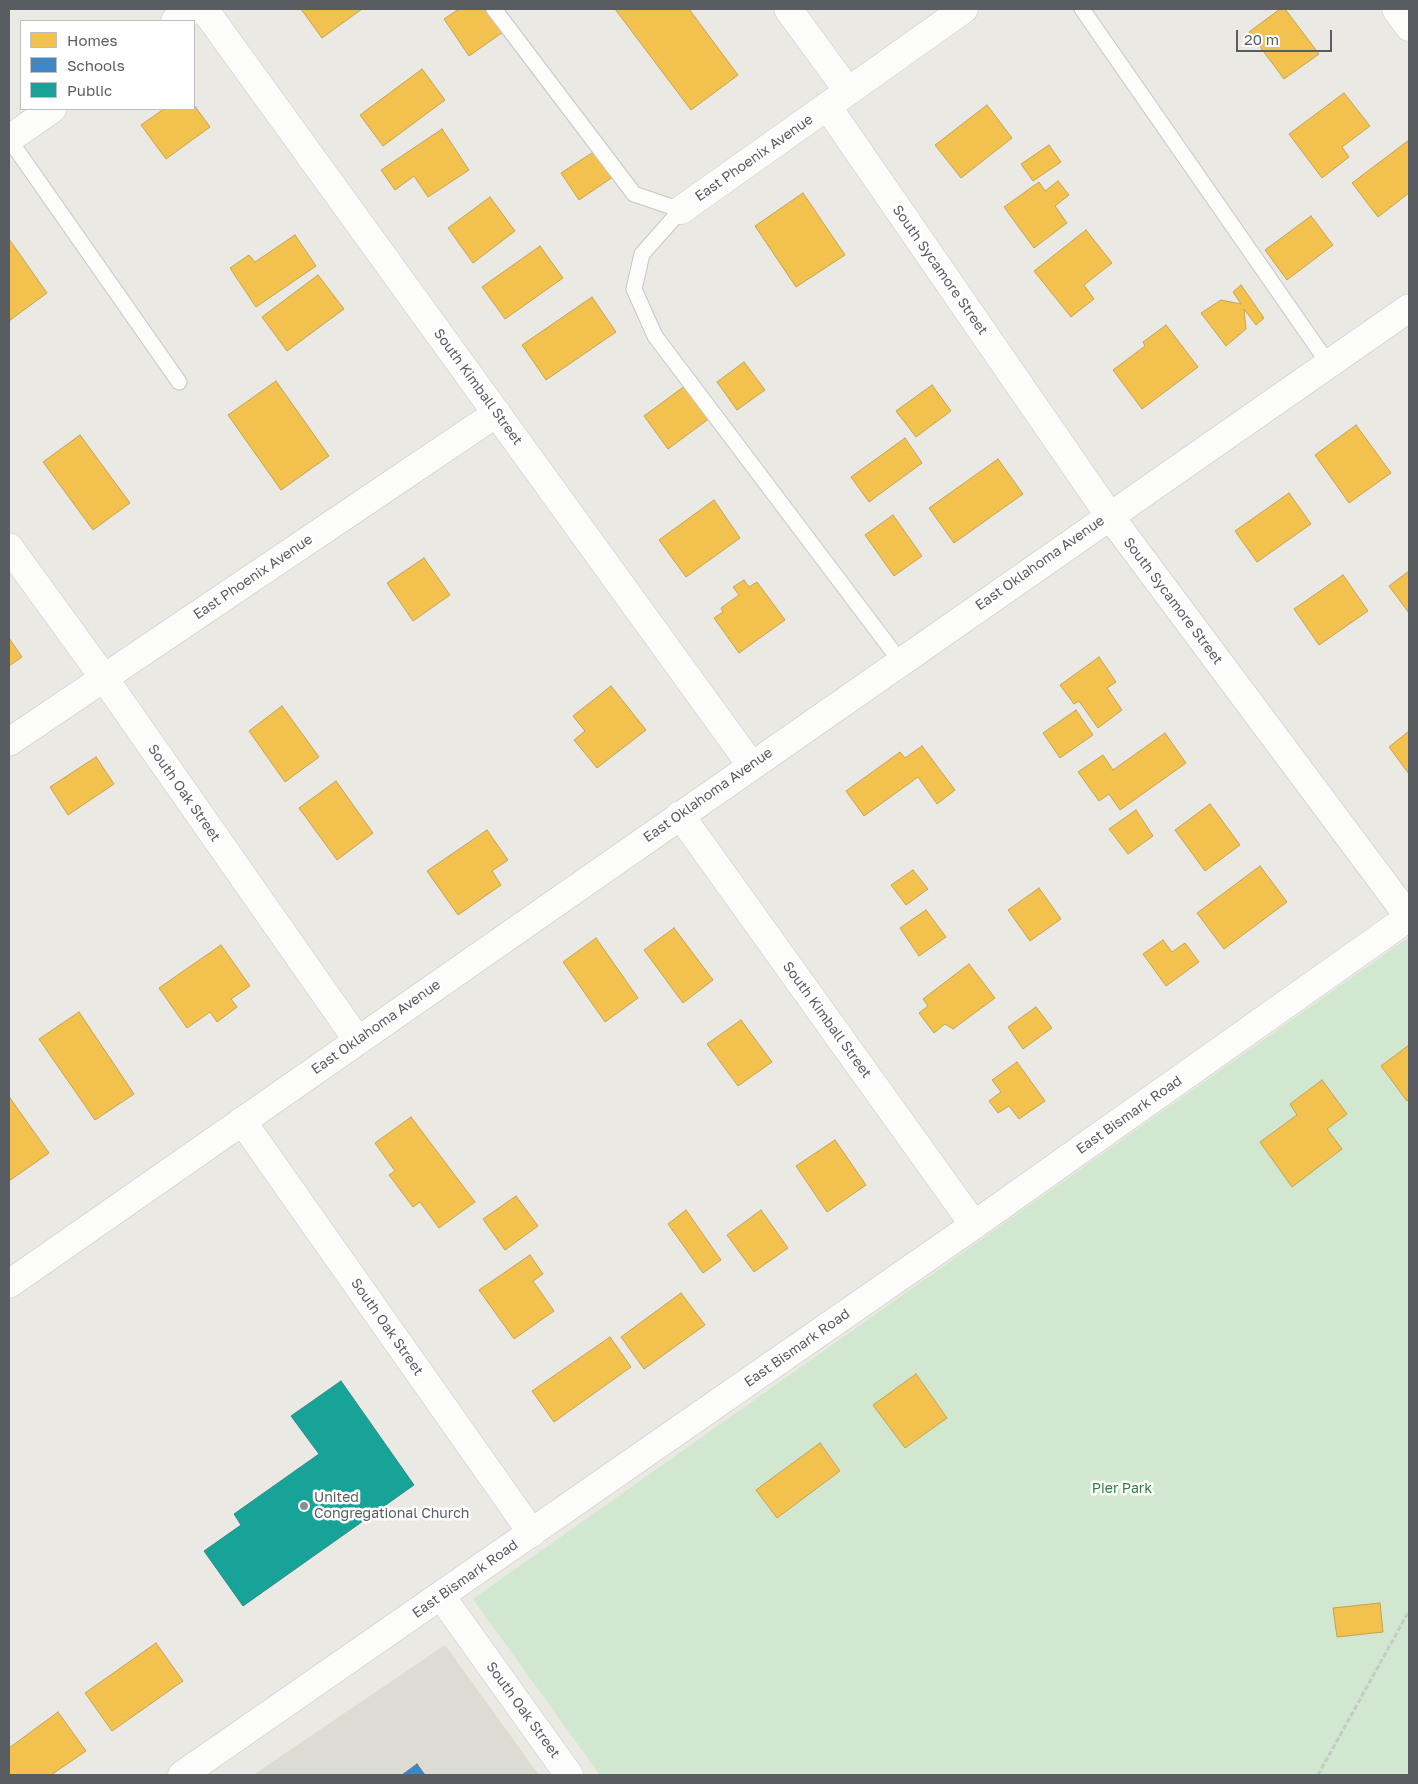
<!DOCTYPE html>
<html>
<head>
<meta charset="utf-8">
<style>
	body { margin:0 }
	#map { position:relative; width:1418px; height:1784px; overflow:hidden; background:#eae9e4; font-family:"Golos Text",sans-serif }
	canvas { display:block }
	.frame { position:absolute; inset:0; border:10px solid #595d62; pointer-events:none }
	.legend { position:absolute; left:20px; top:20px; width:175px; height:90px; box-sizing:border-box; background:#fff; border:1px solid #bdbec0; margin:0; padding:6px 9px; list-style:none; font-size:15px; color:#595d62 }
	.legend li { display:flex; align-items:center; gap:10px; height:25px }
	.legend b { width:25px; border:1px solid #bdbec0 }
	.scale { position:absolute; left:1236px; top:30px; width:96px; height:22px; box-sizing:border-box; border:2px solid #595d62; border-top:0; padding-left:6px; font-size:15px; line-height:18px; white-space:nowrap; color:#595d62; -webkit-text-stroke:4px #fff; paint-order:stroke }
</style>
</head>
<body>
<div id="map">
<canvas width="1418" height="1784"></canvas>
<div class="frame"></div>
<ul class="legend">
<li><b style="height:14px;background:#f2c14e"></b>Homes</li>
<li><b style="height:14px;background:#3f88c5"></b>Schools</li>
<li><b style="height:14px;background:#17a398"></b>Public</li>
</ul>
<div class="scale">20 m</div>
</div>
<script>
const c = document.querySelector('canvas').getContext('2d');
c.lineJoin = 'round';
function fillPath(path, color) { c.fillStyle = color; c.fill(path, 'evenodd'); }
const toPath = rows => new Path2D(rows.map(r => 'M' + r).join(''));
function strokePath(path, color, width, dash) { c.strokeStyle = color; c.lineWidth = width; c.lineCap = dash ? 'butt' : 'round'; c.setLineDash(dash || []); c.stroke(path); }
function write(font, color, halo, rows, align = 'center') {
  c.font = font + ' "Golos Text",sans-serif'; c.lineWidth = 5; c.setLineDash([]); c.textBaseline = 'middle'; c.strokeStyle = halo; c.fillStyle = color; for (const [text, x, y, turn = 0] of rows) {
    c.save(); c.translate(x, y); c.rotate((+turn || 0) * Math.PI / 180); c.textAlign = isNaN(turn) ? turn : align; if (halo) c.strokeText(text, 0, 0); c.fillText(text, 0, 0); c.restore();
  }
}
fillPath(toPath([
	[445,1645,539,1775,253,1775]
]), '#dddcd3');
fillPath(toPath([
	[1409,937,1409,1775,600,1775,473,1599]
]), '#d1e7d0');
const homes = toPath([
	[301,9,362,9,322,38,301,9],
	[459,9,486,9,503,32,469,56,444,19,459,9],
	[615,9,689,9,738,75,691,110,615,9],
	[1280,9,1285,9,1319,54,1284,79,1249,32,1280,9],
	[422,69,445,100,383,146,360,115,422,69],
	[1344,93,1370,126,1342,147,1349,157,1322,178,1289,134,1344,93],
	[194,105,210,127,166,159,141,125,164,109,194,109,194,105],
	[987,105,1012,138,961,178,935,145,987,105],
	[442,129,469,170,428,197,414,176,395,190,381,170,442,129],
	[1409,140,1409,193,1378,217,1352,183,1409,140],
	[1049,145,1061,162,1033,181,1021,164,1049,145],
	[595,151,613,177,579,200,561,173,595,151],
	[1058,181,1069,195,1055,206,1067,223,1034,248,1004,207,1039,182,1045,191,1058,181],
	[803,193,845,255,796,287,755,226,803,193],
	[490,197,515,231,473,263,448,228,490,197],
	[1311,216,1333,245,1287,280,1265,250,1311,216],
	[1086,230,1112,263,1084,285,1094,299,1071,317,1034,271,1086,230],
	[295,235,316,266,256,307,230,268,249,255,255,262,295,235],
	[9,239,47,293,9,321,9,239],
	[540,246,563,278,505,319,482,287,540,246],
	[318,275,344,309,287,351,262,317,318,275],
	[1241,285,1264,318,1256,325,1244,309,1246,329,1226,346,1201,313,1221,300,1241,304,1233,292,1241,285],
	[592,297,616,332,546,380,522,345,592,297],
	[1166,325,1198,367,1142,409,1113,370,1145,346,1143,342,1166,325],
	[744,362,765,390,737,410,717,382,744,362],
	[276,381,329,456,281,490,228,415,276,381],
	[686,385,710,418,668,449,644,416,686,385],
	[932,385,951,411,916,437,896,411,932,385],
	[1356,425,1391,473,1349,503,1315,455,1356,425],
	[80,435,130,503,93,530,43,462,80,435],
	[905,438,922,463,869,502,851,477,905,438],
	[998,459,1023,494,954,543,929,508,998,459],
	[1289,493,1311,524,1257,562,1235,531,1289,493],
	[714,500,740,538,686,577,659,540,714,500],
	[893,515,922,556,894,576,865,535,893,515],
	[424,558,450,595,413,621,387,583,424,558],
	[1409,571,1409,613,1389,586,1409,571],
	[1343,575,1368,611,1319,645,1294,609,1343,575],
	[744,580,749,587,757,582,785,620,739,653,714,618,723,612,721,608,739,595,733,587,744,580],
	[9,638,22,657,9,666,9,638],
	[1099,657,1116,682,1107,688,1122,710,1098,728,1079,701,1074,704,1060,685,1099,657],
	[611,686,646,730,597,768,574,740,585,731,573,716,611,686],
	[282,706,319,757,285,782,249,731,282,706],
	[1076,710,1093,735,1060,758,1043,733,1076,710],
	[1409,731,1409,774,1389,747,1409,731],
	[1165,733,1186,763,1120,810,1109,794,1099,801,1078,772,1103,755,1113,770,1165,733],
	[922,746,955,790,937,804,918,777,864,816,846,791,900,752,905,758,922,746],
	[96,757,114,784,68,815,50,787,96,757],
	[336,781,373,833,337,860,299,808,336,781],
	[1210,804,1240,845,1205,871,1175,830,1210,804],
	[1136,810,1153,836,1128,854,1109,829,1136,810],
	[487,830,508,860,492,871,501,885,458,915,427,871,487,830],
	[1260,866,1287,902,1224,949,1197,913,1260,866],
	[913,870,928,889,906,905,891,885,913,870],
	[1039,888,1061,919,1030,941,1008,910,1039,888],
	[926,910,946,937,919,956,900,928,926,910],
	[674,928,713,980,683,1003,644,950,674,928],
	[596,938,638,998,605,1022,563,962,596,938],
	[1163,940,1172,952,1185,943,1199,962,1166,986,1143,954,1163,940],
	[221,945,250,986,231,999,237,1007,217,1022,210,1012,187,1028,159,988,221,945],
	[969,964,995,998,953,1029,945,1024,934,1033,919,1013,928,1006,923,999,969,964],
	[1036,1007,1052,1028,1023,1049,1008,1027,1036,1007],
	[79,1012,134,1094,95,1120,39,1039,79,1012],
	[741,1020,772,1062,738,1086,707,1044,741,1020],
	[1409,1045,1409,1099,1407,1101,1381,1066,1409,1045],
	[1017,1062,1045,1101,1019,1119,1009,1106,998,1113,989,1101,1001,1092,992,1080,1017,1062],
	[1322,1080,1347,1114,1327,1129,1342,1149,1292,1187,1260,1142,1297,1115,1290,1104,1322,1080],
	[10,1098,49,1153,9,1181,9,1099,10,1098],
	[411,1117,475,1202,439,1228,420,1202,413,1207,389,1175,395,1171,375,1143,411,1117],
	[835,1140,866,1185,827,1212,796,1166,835,1140],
	[516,1196,538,1226,505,1250,483,1219,516,1196],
	[686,1210,721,1260,703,1273,668,1224,686,1210],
	[761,1210,788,1248,754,1272,727,1235,761,1210],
	[530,1255,543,1274,533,1281,554,1311,514,1339,479,1290,530,1255],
	[681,1293,705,1325,644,1369,621,1337,681,1293],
	[610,1337,631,1367,554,1422,532,1391,610,1337],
	[916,1374,947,1418,905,1448,873,1405,916,1374],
	[820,1443,840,1471,777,1518,756,1490,820,1443],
	[1380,1603,1383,1632,1337,1637,1333,1608,1380,1603],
	[156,1643,183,1681,112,1731,85,1693,156,1643],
	[58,1712,86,1751,51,1775,9,1775,9,1748,58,1712]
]);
fillPath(homes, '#f2c14e');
strokePath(homes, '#c4a354', 1);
const schools = toPath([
	[417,1764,425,1775,402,1775,417,1764]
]);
fillPath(schools, '#3f88c5');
strokePath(schools, '#477ba7', 1);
const public = toPath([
	[341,1381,414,1485,243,1606,204,1551,241,1525,234,1514,319,1454,291,1416,341,1381]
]);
fillPath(public, '#17a398');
strokePath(public, '#2b8e88', 1);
const service = toPath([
	[494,9,634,194,681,210,642,254,634,289,655,336,900,661],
	[1082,9,1328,363],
	[9,139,179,382]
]);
const minor = toPath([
	[204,9,751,765],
	[788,9,848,91],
	[1396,9,1409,27],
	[175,21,193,9],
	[827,106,1109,515,1409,917],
	[9,139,52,109],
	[681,210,964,9],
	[9,547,104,678,358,1041],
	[9,742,497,413],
	[680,815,974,1225],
	[242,1121,532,1533],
	[9,1284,1409,308],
	[441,1596,569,1775]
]);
const tertiary = toPath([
	[182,1775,974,1225,1409,917]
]);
strokePath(service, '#c6c6c4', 17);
strokePath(minor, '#c6c6c4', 29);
strokePath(tertiary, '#c6c6c4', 29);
strokePath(toPath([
	[1318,1775,1409,1611]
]), '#c5cac7', 3, [5, 2.5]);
strokePath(service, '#fcfcfb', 15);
strokePath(minor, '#fcfcfb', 28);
strokePath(tertiary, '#fcfcfb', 28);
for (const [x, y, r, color] of [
	[304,1506,5,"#8c8e90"]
]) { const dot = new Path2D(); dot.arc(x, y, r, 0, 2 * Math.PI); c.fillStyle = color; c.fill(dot); strokePath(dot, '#fff', 2); }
write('14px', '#595d62', '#fff', [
	["East Phoenix Avenue",754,158,-35],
	["South Sycamore Street",940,270,55],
	["South Kimball Street",478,387,54],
	["East Oklahoma Avenue",1040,563,-35],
	["East Phoenix Avenue",253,577,-34],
	["South Sycamore Street",1173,601,53],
	["South Oak Street",184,793,55],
	["East Oklahoma Avenue",708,795,-35],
	["South Kimball Street",827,1020,54],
	["East Oklahoma Avenue",376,1027,-35],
	["East Bismark Road",1129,1115,-35],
	["South Oak Street",387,1327,55],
	["East Bismark Road",797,1348,-35],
	["East Bismark Road",465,1579,-35],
	["South Oak Street",523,1710,54]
]);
write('14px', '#31823b', '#fff', [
	["Pier Park",1122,1489]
]);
write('14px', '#595d62', '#fff', [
	["United",314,1498],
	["Congregational Church",314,1514]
], 'left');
</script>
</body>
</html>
